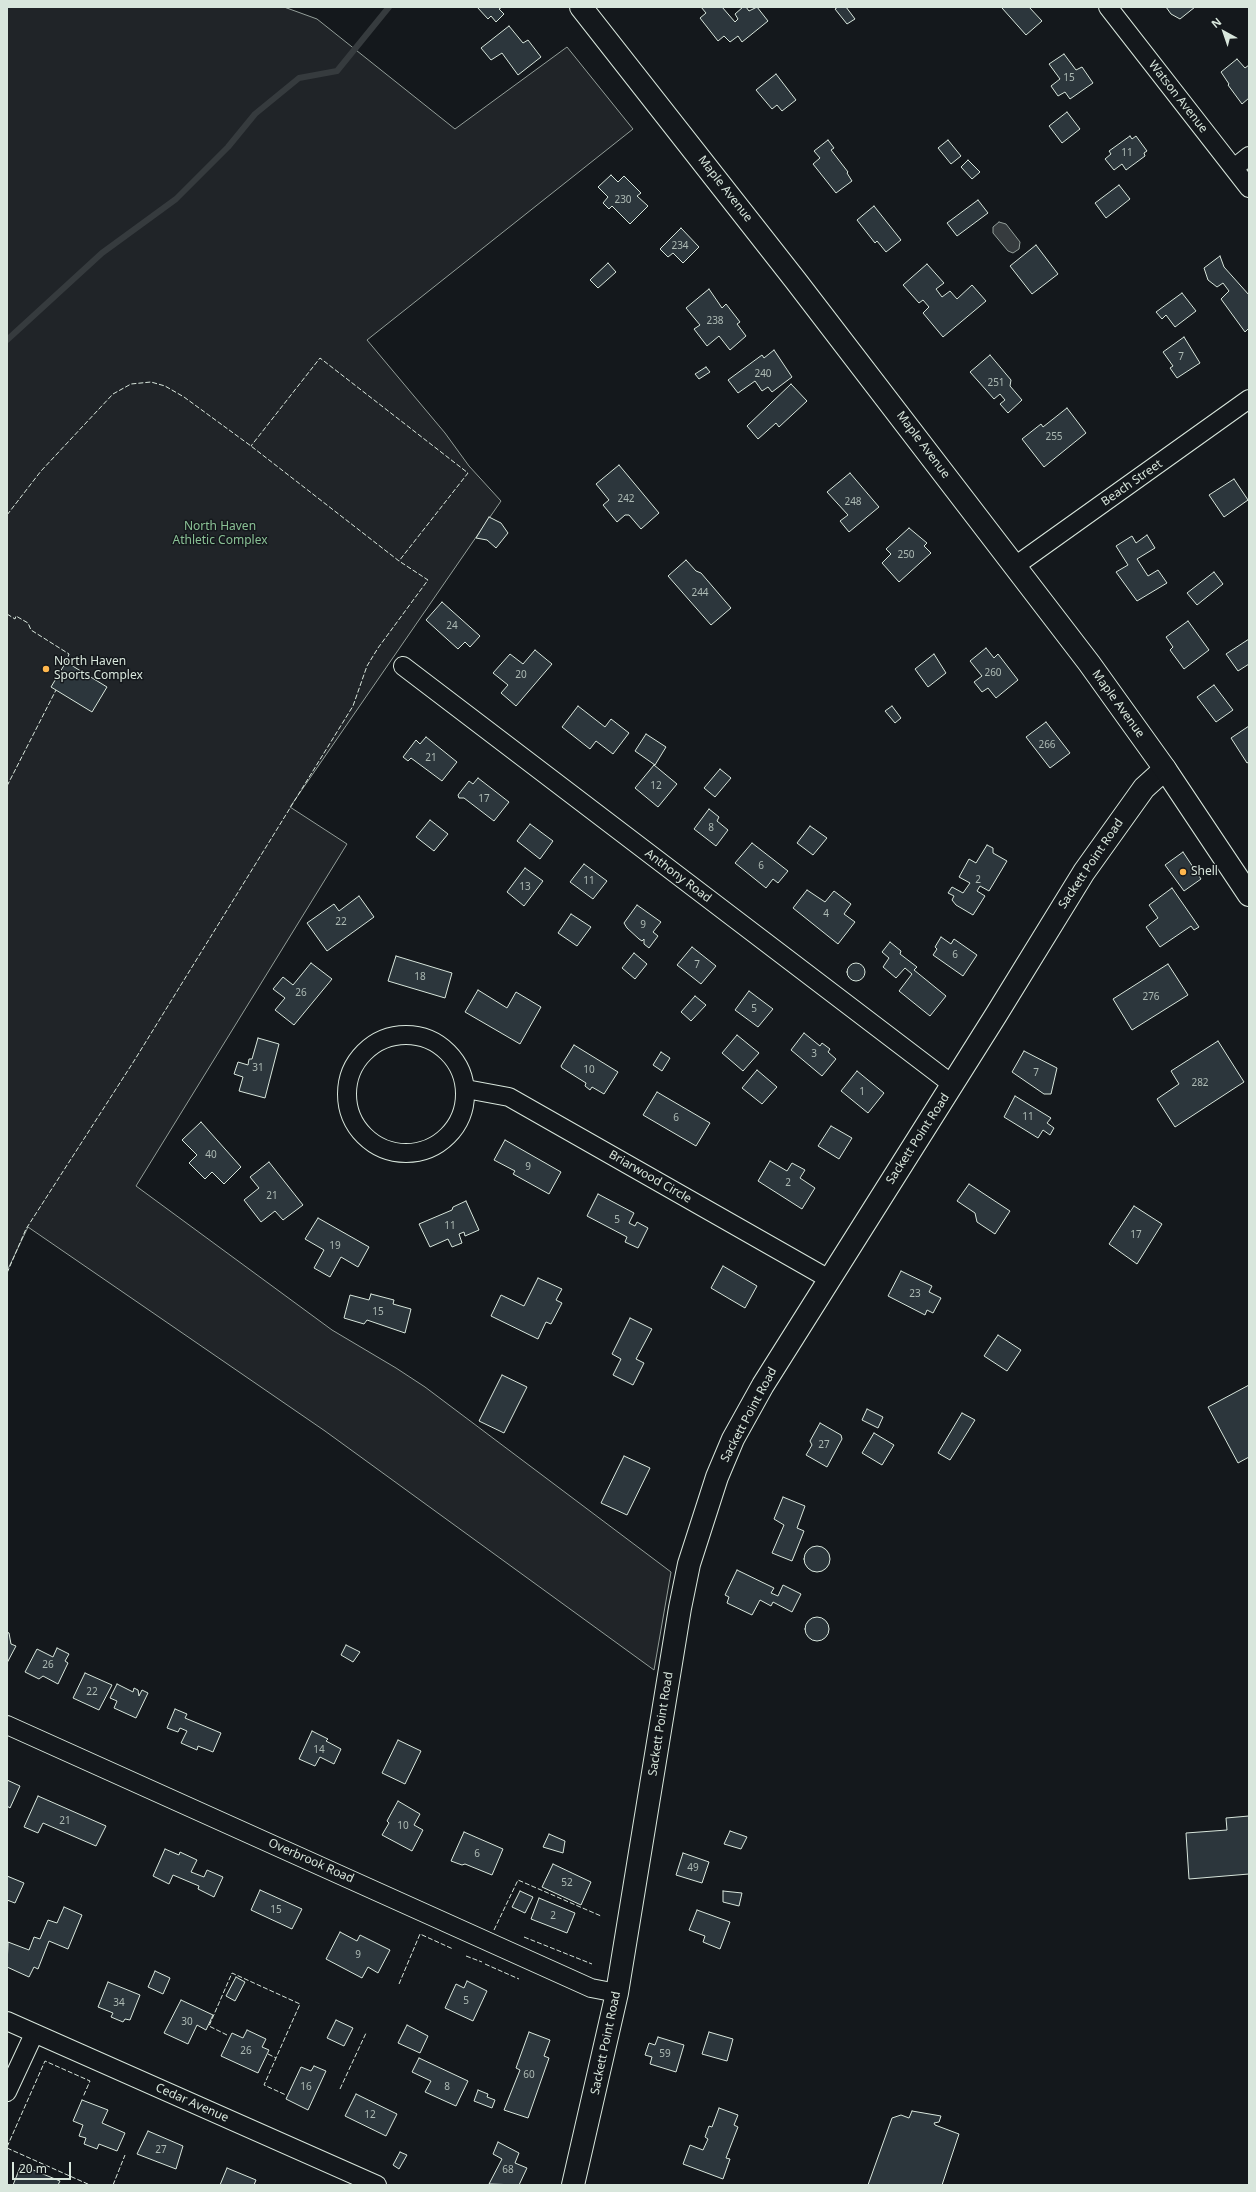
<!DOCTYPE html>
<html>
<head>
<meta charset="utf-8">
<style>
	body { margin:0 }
	#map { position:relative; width:1256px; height:2192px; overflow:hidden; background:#14181c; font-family:"Noto Sans",sans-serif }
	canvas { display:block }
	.frame { position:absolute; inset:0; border:8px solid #d8e6dc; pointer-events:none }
	.north { position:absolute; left:1204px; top:12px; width:40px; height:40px; -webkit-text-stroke:3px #14181c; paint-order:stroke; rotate:320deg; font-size:11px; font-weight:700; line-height:16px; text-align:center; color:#d8e6dc }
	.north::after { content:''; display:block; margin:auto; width:14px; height:18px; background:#d8e6dc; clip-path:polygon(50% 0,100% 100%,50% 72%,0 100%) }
	.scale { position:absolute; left:12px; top:2162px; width:59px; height:18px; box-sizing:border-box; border:2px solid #d8e6dc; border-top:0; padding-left:5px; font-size:12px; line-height:14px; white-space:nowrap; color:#d8e6dc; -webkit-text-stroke:3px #14181c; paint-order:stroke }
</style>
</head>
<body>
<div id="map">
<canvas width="1256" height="2192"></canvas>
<div class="frame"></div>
<div class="north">N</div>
<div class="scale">20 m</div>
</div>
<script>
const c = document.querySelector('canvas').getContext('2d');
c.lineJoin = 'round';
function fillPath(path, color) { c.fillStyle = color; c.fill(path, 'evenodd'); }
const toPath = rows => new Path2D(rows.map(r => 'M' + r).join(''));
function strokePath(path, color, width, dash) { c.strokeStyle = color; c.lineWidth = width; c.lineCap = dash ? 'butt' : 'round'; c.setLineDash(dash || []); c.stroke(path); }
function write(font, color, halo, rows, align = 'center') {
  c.font = font + ' "Noto Sans",sans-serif'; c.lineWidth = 3; c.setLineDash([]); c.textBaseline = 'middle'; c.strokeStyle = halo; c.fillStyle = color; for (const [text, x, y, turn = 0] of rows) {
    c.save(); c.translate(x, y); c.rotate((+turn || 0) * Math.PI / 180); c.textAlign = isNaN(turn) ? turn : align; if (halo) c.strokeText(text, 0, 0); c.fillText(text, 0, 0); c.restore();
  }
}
const green = toPath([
	[7,7,284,7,317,19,455,129,567,47,633,129,367,340,445,433,469,466,501,501,290,807,347,844,136,1186,332,1330,396,1368,425,1387,671,1572,654,1670,325,1431,28,1227,7,1271,7,7]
]);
fillPath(green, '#202428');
strokePath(green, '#939e99', 1);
const water = toPath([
	[999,222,1006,224,1020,242,1019,249,1013,253,1008,251,993,233,993,227,999,222]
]);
fillPath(water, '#363b3e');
strokePath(water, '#939e99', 1);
strokePath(toPath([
	[7,340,102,253,176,199,228,147,255,114,299,78,337,71,389,7]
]), '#363b3e', 6);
const building = toPath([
	[477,7,502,7,499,9,504,14,496,22,491,16,488,19,477,7],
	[701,7,722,7,735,22,738,19,735,14,743,7,746,7,749,11,757,7,768,21,742,42,738,36,730,42,724,36,718,41,700,18,706,13,701,7],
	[838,7,846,7,855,19,847,24,835,9,838,7],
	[1003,7,1029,7,1042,21,1026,35,1002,8,1003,7],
	[1166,7,1195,7,1180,19,1171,14,1166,7],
	[509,26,523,43,528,40,541,57,518,75,502,53,491,60,481,48,509,26],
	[1064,54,1076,70,1082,67,1093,83,1070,99,1065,92,1058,96,1051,86,1060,79,1049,64,1064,54],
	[1237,59,1245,68,1249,65,1249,98,1242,104,1228,85,1229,84,1221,72,1237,59],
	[776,74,796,100,782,111,777,105,772,109,756,90,776,74],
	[1067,112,1080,129,1062,143,1049,126,1067,112],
	[1130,136,1132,139,1136,136,1147,151,1144,153,1145,156,1126,170,1122,164,1114,170,1105,159,1111,154,1109,151,1130,136],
	[828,140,834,148,831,150,848,172,847,173,852,181,836,193,813,164,820,158,814,151,828,140],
	[948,140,961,156,951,164,938,148,948,140],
	[968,160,980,172,972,179,961,167,968,160],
	[611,175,618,182,624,176,641,193,637,196,648,206,630,224,612,206,609,209,603,203,608,197,598,187,611,175],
	[1119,185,1130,199,1106,218,1095,203,1119,185],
	[978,200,988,213,957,236,947,223,978,200],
	[874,206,901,240,886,252,877,241,875,243,857,220,874,206],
	[681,228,699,247,683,263,673,253,668,257,660,249,681,228],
	[1036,245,1058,274,1032,294,1010,266,1036,245],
	[1220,256,1224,267,1249,295,1249,328,1245,332,1221,299,1229,291,1223,283,1217,287,1208,280,1204,268,1220,256],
	[608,263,616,272,598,288,590,280,608,263],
	[927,264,944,283,936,289,942,297,950,291,957,299,972,285,986,301,943,337,923,313,929,307,923,300,919,303,903,285,927,264],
	[709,289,722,308,726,304,740,322,737,324,746,336,730,350,719,336,707,346,694,329,700,325,686,308,709,289],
	[1182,293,1196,311,1175,327,1166,315,1162,319,1156,312,1182,293],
	[1184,337,1200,363,1177,378,1170,368,1173,366,1163,352,1184,337],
	[774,350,792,377,772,392,768,387,762,391,755,381,738,393,728,380,762,355,764,358,774,350],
	[990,355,1011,380,1010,386,1022,400,1008,413,1000,404,1005,400,1000,394,994,399,970,372,990,355],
	[706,367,710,372,699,379,695,374,706,367],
	[791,384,807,401,779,427,776,423,758,439,747,426,791,384],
	[1067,408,1086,433,1044,467,1022,439,1041,424,1043,427,1067,408],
	[619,465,659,513,641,529,629,515,625,515,617,522,603,505,609,500,596,484,619,465],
	[850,473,879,507,849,532,840,521,848,515,827,492,850,473],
	[1234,479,1248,500,1224,517,1209,495,1234,479],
	[489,517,501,523,508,533,496,548,487,540,476,538,489,517],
	[909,528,927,543,924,546,931,553,899,582,882,563,891,554,886,549,909,528],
	[1147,535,1155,548,1137,559,1148,576,1158,570,1167,583,1137,601,1116,572,1128,565,1116,546,1132,536,1136,543,1147,535],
	[686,560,696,571,701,573,731,608,711,625,668,576,686,560],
	[1214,572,1223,584,1197,605,1187,593,1214,572],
	[442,602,480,636,470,647,465,642,458,649,426,620,442,602],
	[1188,621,1209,650,1184,669,1170,650,1173,647,1166,637,1188,621],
	[1249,639,1249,664,1238,671,1226,654,1249,639],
	[986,648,994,658,998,654,1018,680,996,698,988,688,982,692,974,682,982,676,970,661,986,648],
	[535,650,552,664,516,706,501,693,508,685,493,673,510,654,523,664,535,650],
	[934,654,946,673,928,687,915,669,934,654],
	[66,662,107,687,92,712,51,687,66,662],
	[1214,685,1233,710,1216,722,1197,697,1214,685],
	[578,706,605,727,611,719,629,733,613,754,596,741,590,749,562,727,578,706],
	[892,706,901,718,895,723,885,711,892,706],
	[1046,722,1070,753,1050,768,1026,737,1046,722],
	[1249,726,1249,762,1247,763,1231,738,1249,726],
	[646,734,666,747,655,765,635,751,646,734],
	[426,737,457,762,442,781,411,758,408,761,403,757,416,740,420,744,426,737],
	[654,765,677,784,658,807,635,788,654,765],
	[720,769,731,778,715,797,704,788,720,769],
	[478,778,509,802,494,821,464,798,459,798,458,795,469,781,473,784,478,778],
	[709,809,719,817,717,821,728,830,716,846,694,829,709,809],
	[430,820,448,834,434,851,416,837,430,820],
	[530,824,553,841,540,859,517,841,530,824],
	[810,826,827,838,813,855,797,843,810,826],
	[752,843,788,871,778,883,773,879,766,888,735,863,752,843],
	[987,845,993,848,993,853,1007,861,989,891,980,886,977,891,985,896,973,915,956,905,952,900,954,896,948,893,952,887,963,893,970,883,959,877,969,859,976,863,987,845],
	[1183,852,1201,879,1184,891,1165,865,1183,852],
	[584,864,607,881,593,899,570,882,584,864],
	[525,868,543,881,524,906,507,892,525,868],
	[1172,888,1199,927,1194,930,1191,926,1160,947,1146,927,1158,918,1149,905,1172,888],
	[807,890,825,902,834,891,851,904,844,914,855,922,838,944,793,908,807,890],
	[359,896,374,917,327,951,307,923,334,904,339,911,359,896],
	[637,905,661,922,653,932,658,936,649,948,644,944,644,939,642,941,639,939,627,928,624,923,637,905],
	[571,914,591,927,577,946,558,933,571,914],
	[941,937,951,944,954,939,977,955,963,976,933,955,937,949,935,947,941,937],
	[890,942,901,951,900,954,917,967,914,970,946,996,930,1016,899,991,912,974,905,968,896,978,883,967,889,958,882,952,890,942],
	[692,947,716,966,701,984,677,965,692,947],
	[634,953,647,964,635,979,622,968,634,953],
	[396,956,452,973,445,998,388,981,396,956],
	'847 972a9 9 0 1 1 18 0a9 9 0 1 1-18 0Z',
	[311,963,332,979,294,1025,275,1010,285,998,273,989,283,977,293,985,311,963],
	[1168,964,1188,995,1132,1030,1113,999,1168,964],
	[478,990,507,1008,516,992,541,1007,520,1044,465,1012,478,990],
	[749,991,773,1009,758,1027,735,1010,749,991],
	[695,996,706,1005,691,1021,681,1012,695,996],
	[804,1033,820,1046,822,1043,830,1049,828,1052,836,1059,822,1076,791,1050,804,1033],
	[737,1035,759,1053,743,1071,722,1053,737,1035],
	[258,1038,279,1044,265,1098,239,1091,243,1077,234,1074,238,1062,248,1065,249,1059,252,1059,258,1038],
	[1218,1041,1244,1082,1175,1127,1157,1099,1179,1084,1171,1071,1218,1041],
	[574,1045,618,1072,604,1094,592,1087,590,1090,585,1086,586,1083,562,1068,561,1066,574,1045],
	[1024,1051,1057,1068,1051,1094,1044,1094,1012,1072,1024,1051],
	[661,1052,670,1058,662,1071,653,1065,661,1052],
	[757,1070,777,1087,762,1104,742,1088,757,1070],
	[857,1071,884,1093,868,1113,841,1091,857,1071],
	[657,1092,710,1123,696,1146,643,1115,657,1092],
	[1015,1096,1051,1118,1047,1123,1054,1128,1050,1135,1043,1130,1038,1138,1004,1117,1015,1096],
	[201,1122,241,1167,224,1184,212,1172,205,1179,189,1163,197,1155,182,1140,201,1122],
	[831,1126,852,1138,839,1159,818,1146,831,1126],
	[505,1140,561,1172,549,1194,513,1174,515,1171,494,1160,505,1140],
	[770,1161,787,1171,792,1163,805,1170,800,1178,815,1188,802,1209,758,1181,770,1161],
	[269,1162,303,1205,283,1220,275,1211,261,1222,244,1200,259,1188,250,1177,269,1162],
	[969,1184,1010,1211,995,1234,977,1222,975,1213,957,1201,969,1184],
	[598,1194,634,1213,629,1223,635,1226,637,1222,648,1228,638,1248,625,1242,627,1237,587,1216,598,1194],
	[466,1201,479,1230,465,1236,464,1232,459,1234,462,1243,452,1247,448,1239,430,1247,419,1224,452,1210,453,1207,466,1201],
	[1134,1206,1162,1224,1137,1264,1109,1244,1134,1206],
	[318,1218,369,1247,358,1267,341,1257,330,1277,314,1268,324,1250,305,1239,318,1218],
	[723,1266,757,1286,745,1308,711,1288,723,1266],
	[901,1271,932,1286,929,1292,941,1298,933,1313,927,1310,925,1315,888,1296,901,1271],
	[538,1278,562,1289,556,1300,562,1303,551,1324,546,1322,538,1339,491,1316,501,1295,524,1306,538,1278],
	[371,1294,394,1300,393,1304,411,1309,405,1333,367,1320,364,1324,344,1318,350,1295,369,1300,371,1294],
	[630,1318,652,1329,636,1359,644,1363,633,1385,613,1375,621,1359,612,1354,630,1318],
	[998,1335,1021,1350,1007,1371,984,1356,998,1335],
	[502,1375,527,1387,504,1433,479,1421,502,1375],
	[1249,1385,1249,1457,1238,1463,1208,1407,1249,1385],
	[867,1409,883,1417,878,1428,862,1420,867,1409],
	[962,1413,975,1420,950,1460,938,1453,962,1413],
	[820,1423,841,1435,842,1439,827,1467,806,1455,812,1445,810,1441,820,1423],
	[874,1433,894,1445,882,1465,862,1453,874,1433],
	[624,1456,650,1468,627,1515,601,1503,624,1456],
	[783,1497,805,1506,797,1528,804,1531,792,1561,772,1553,784,1525,774,1519,783,1497],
	'804 1559a13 13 0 1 1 26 0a13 13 0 1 1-26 0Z',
	[737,1570,774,1588,771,1593,778,1596,783,1585,801,1594,792,1612,773,1602,771,1606,760,1600,752,1615,727,1603,729,1597,725,1595,737,1570],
	'805 1629a12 12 0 1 1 24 0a12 12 0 1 1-24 0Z',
	[7,1632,9,1633,11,1644,16,1646,7,1663,7,1632],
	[346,1645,360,1652,353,1662,341,1655,346,1645],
	[57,1648,69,1654,65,1661,68,1663,58,1684,43,1676,39,1679,25,1672,37,1649,53,1657,57,1648],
	[85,1673,112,1685,99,1710,73,1698,85,1673],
	[117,1684,133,1692,134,1688,138,1690,139,1696,142,1690,148,1693,136,1718,114,1708,117,1701,110,1698,117,1684],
	[175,1709,187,1714,185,1718,221,1733,213,1752,198,1746,197,1750,181,1743,187,1731,180,1728,178,1732,167,1728,175,1709],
	[312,1731,328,1739,326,1741,341,1749,334,1764,320,1757,315,1766,299,1759,312,1731],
	[398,1740,421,1751,405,1784,382,1773,398,1740],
	[7,1780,20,1786,10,1808,7,1806,7,1780],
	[38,1796,106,1826,96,1846,43,1823,38,1833,24,1827,38,1796],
	[398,1801,420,1814,414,1825,423,1830,412,1851,382,1835,389,1823,387,1821,398,1801],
	[1249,1816,1249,1874,1189,1879,1186,1833,1227,1830,1226,1818,1249,1816],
	[730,1831,747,1837,741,1849,724,1844,730,1831],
	[464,1832,503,1849,492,1875,465,1864,462,1865,451,1861,464,1832],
	[549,1834,565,1841,563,1853,543,1847,549,1834],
	[165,1849,179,1855,180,1852,197,1860,191,1872,204,1877,207,1870,223,1877,214,1897,198,1889,199,1886,173,1875,169,1884,153,1876,165,1849],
	[683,1853,709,1862,702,1883,676,1875,683,1853],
	[553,1864,591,1882,581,1905,542,1887,553,1864],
	[7,1876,24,1883,15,1903,7,1900,7,1876],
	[260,1890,302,1909,292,1929,251,1910,260,1890],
	[520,1891,533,1897,525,1913,512,1907,520,1891],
	[723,1891,742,1893,739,1906,723,1902,723,1891],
	[539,1898,575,1913,567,1933,531,1919,539,1898],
	[64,1907,82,1915,68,1949,49,1941,38,1969,34,1967,29,1977,7,1967,8,1942,29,1950,34,1937,40,1939,48,1920,57,1923,64,1907],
	[697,1910,730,1922,720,1949,703,1942,705,1936,689,1930,697,1910],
	[340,1932,357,1941,360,1935,390,1950,378,1973,368,1967,362,1978,326,1959,340,1932],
	[155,1971,170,1978,163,1994,148,1987,155,1971],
	[236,1977,245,1982,235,2001,226,1996,236,1977],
	[467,1981,487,1991,473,2021,445,2008,456,1984,464,1988,467,1981],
	[108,1982,140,1995,130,2020,125,2019,123,2022,111,2017,113,2013,98,2007,108,1982],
	[181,2000,213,2015,206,2030,197,2025,188,2044,164,2033,181,2000],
	[336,2020,353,2028,344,2046,327,2038,336,2020],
	[407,2025,428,2036,420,2053,398,2043,407,2025],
	[247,2030,266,2039,262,2047,269,2050,258,2073,221,2056,232,2033,243,2038,247,2030],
	[529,2032,550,2040,544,2056,549,2058,528,2118,504,2110,520,2070,516,2068,529,2032],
	[709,2032,733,2039,727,2061,702,2054,709,2032],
	[658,2037,684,2045,676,2072,650,2064,652,2057,645,2055,649,2043,655,2045,658,2037],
	[419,2058,468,2081,456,2106,425,2092,431,2081,412,2072,419,2058],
	[314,2066,326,2071,308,2110,286,2099,301,2067,311,2071,314,2066],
	[478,2090,488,2094,487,2097,495,2100,492,2108,474,2101,478,2090],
	[356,2094,397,2114,386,2136,345,2116,356,2094],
	[82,2100,108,2110,102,2123,125,2133,117,2151,99,2144,97,2149,84,2144,86,2138,79,2136,83,2125,73,2121,82,2100],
	[719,2108,738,2115,734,2125,738,2127,726,2158,730,2159,723,2179,683,2164,690,2145,703,2150,708,2139,705,2137,709,2126,712,2127,719,2108],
	[912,2111,941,2116,939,2122,934,2123,935,2125,959,2134,942,2185,868,2185,892,2118,901,2115,909,2118,912,2111],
	[148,2131,183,2146,176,2169,137,2154,148,2131],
	[498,2142,519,2153,515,2163,527,2168,519,2185,489,2184,502,2159,493,2154,498,2142],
	[400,2152,407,2155,399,2169,393,2165,400,2152],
	[21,2165,60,2181,58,2185,13,2185,21,2165],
	[227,2168,256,2180,254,2185,220,2185,227,2168]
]);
fillPath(building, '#2c363c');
strokePath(building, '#d8e6dc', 1);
const minor = toPath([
	[1108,7,1249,188],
	[1234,168,1249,156],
	[1015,566,1249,399],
	[403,666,953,1085],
	'347 1094a59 59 0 1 1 118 0a59 59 0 1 1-118 0Z',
	[466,1089,509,1097,829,1279],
	[7,1725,591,1988,617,1993],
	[7,2021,377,2185],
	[7,2092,34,2034]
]);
const tertiary = toPath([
	[573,2185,617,1993,680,1608,689,1564,717,1477,733,1439,763,1385,996,1015,1084,872,1144,788,1165,769]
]);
const secondary = toPath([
	[581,7,796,281,1089,663,1165,769,1249,895]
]);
strokePath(minor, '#d8e6dc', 20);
strokePath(tertiary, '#d8e6dc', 24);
strokePath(secondary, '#d8e6dc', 24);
strokePath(minor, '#14181c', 18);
strokePath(tertiary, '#14181c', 22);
strokePath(secondary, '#14181c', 22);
strokePath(toPath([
	[7,515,41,471,113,394,131,384,151,382,165,386,184,397,251,446,399,561,468,473,320,358,251,446],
	[7,614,15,619,16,616,28,623,31,630,69,654,66,662],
	[7,786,56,690],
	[7,1273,26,1229,134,1061,353,706,367,666,378,648,428,580,399,561],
	[494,1930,518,1880,601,1916],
	[524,1937,592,1964],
	[466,1956,482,1962],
	[485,1964,519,1979],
	[399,1984,420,1934,453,1949],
	[227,2035,209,2026,232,1973,300,2004,264,2085,286,2095],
	[268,2054,276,2058],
	[340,2089,366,2033],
	[7,2147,45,2061,90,2081,83,2097],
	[7,2148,90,2185],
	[113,2185,125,2155]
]), '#d8e6dc', 1, [5, 2]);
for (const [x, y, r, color] of [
	[46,669,4,"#ffb74d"],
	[1183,872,4,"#ffb74d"]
]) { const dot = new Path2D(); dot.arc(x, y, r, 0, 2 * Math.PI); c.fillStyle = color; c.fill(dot); strokePath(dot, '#14181c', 1.5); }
write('10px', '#adbab4', null, [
	["15",1069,78],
	["11",1127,153],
	["230",623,200],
	["234",680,246],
	["238",715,321],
	["7",1181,357],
	["240",763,374],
	["251",996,383],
	["255",1054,437],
	["242",626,499],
	["248",853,502],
	["250",906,555],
	["244",700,593],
	["24",452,626],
	["260",993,673],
	["20",521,675],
	["266",1047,745],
	["21",431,758],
	["12",656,786],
	["17",484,799],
	["8",711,828],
	["6",761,866],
	["2",978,880],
	["11",589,881],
	["13",525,887],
	["4",826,914],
	["22",341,922],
	["9",643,925],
	["6",955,955],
	["7",697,965],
	["18",420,977],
	["26",301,993],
	["276",1151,997],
	["5",754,1009],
	["3",814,1054],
	["31",258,1068],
	["10",589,1070],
	["7",1036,1073],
	["282",1200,1083],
	["1",862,1092],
	["11",1028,1117],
	["6",676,1118],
	["40",211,1155],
	["9",528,1167],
	["2",788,1183],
	["21",272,1196],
	["5",617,1220],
	["11",450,1226],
	["17",1136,1235],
	["19",335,1246],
	["23",915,1294],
	["15",378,1312],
	["27",824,1445],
	["26",48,1665],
	["22",92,1692],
	["14",319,1750],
	["21",65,1821],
	["10",403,1826],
	["6",477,1854],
	["49",693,1868],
	["52",567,1883],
	["15",276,1910],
	["2",553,1916],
	["9",358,1955],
	["5",466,2001],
	["34",119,2003],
	["30",187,2022],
	["26",246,2051],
	["59",665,2054],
	["60",529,2075],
	["16",306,2087],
	["8",447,2087],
	["12",370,2115],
	["27",161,2150],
	["68",508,2170]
]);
write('12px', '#d8e6dc', '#14181c', [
	["Watson Avenue",1178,97,52],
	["Maple Avenue",725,189,52],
	["Maple Avenue",923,445,53],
	["Beach Street",1132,483,-35],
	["Maple Avenue",1118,704,54],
	["Sackett Point Road",1091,864,-56],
	["Anthony Road",678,876,37],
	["Sackett Point Road",918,1139,-57],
	["Briarwood Circle",650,1177,30],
	["Sackett Point Road",749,1415,-62],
	["Sackett Point Road",661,1724,-81],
	["Overbrook Road",311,1861,24],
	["Sackett Point Road",606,2043,-78],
	["Cedar Avenue",192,2103,24]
]);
write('12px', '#8ac095', '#14181c', [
	["North Haven",220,527],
	["Athletic Complex",220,541]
]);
write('12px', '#d8e6dc', '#14181c', [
	["North Haven",54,662],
	["Sports Complex",54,676],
	["Shell",1191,872]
], 'left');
</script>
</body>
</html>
